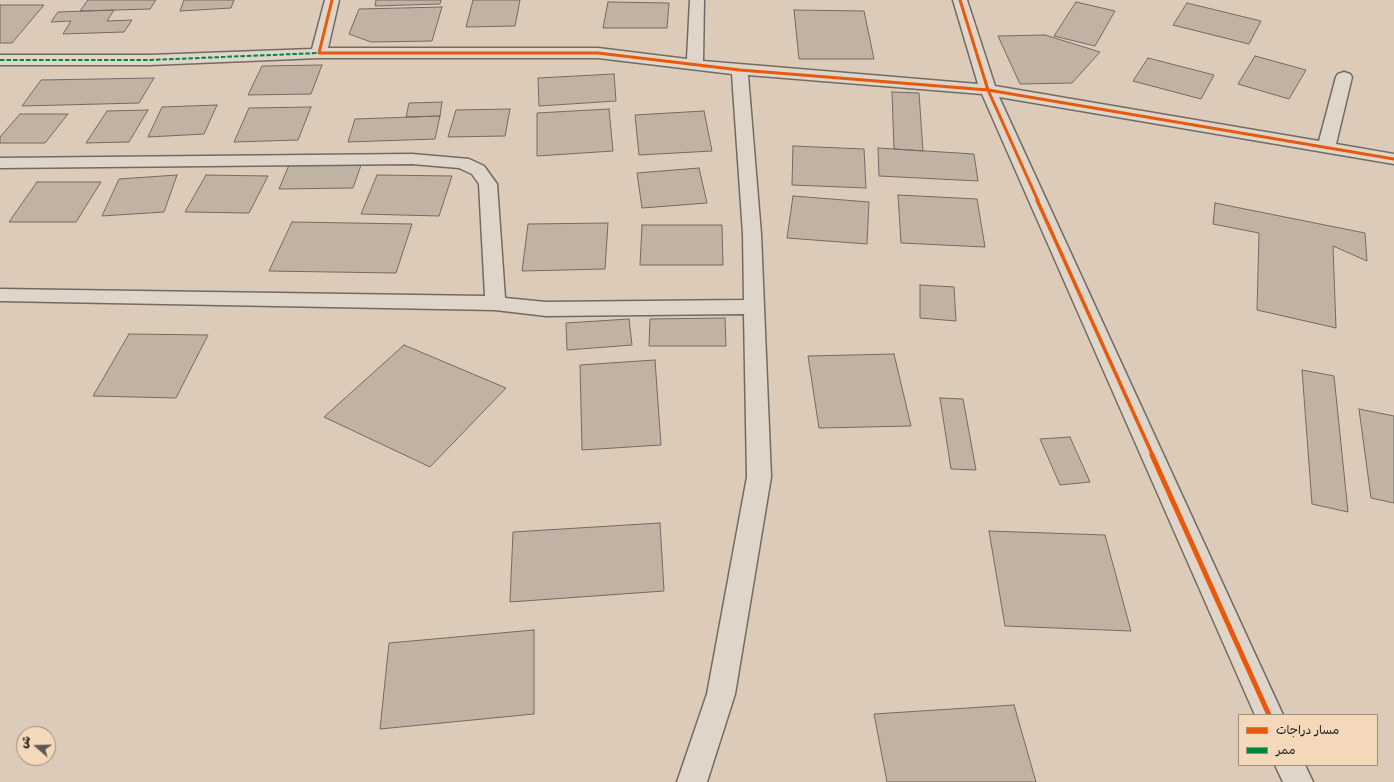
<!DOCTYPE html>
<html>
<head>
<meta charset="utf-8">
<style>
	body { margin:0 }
	#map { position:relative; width:1394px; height:782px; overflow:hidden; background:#dccbb9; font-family:Sriracha,"Playpen Sans Arabic",sans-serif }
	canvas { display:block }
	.legend { position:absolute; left:1238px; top:714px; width:140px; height:52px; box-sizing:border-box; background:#f3d8b9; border:1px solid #9d8d7a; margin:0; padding:5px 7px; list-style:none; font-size:12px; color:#1c1c1c }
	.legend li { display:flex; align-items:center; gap:8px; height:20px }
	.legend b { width:20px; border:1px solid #9d8d7a }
	.north { position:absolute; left:16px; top:726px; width:40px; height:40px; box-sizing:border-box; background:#f3d8b9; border:1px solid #9d8d7a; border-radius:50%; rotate:290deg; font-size:11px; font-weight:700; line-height:16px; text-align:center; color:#1c1c1c }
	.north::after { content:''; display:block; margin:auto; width:14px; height:18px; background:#5f5953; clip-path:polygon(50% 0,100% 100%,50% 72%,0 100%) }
</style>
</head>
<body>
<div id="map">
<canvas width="1394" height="782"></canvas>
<ul class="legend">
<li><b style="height:5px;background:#e8590c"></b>مسار دراجات</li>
<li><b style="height:5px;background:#00873e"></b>ممر</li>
</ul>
<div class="north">ش</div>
</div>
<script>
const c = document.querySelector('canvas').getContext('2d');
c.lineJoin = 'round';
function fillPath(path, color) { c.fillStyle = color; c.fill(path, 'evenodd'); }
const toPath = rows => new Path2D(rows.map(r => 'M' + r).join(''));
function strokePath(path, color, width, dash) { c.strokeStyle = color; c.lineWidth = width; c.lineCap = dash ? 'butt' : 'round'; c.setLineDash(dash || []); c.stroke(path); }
const building = toPath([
	[88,0,156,0,150,9,80,11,88,0],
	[184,0,234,0,231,8,180,11,184,0],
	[376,0,441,0,440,4,375,6,376,0],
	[473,0,520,0,515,26,466,27,473,0],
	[608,2,669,3,667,28,603,28,608,2],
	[1076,2,1115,11,1095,46,1054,36,1076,2],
	[1187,3,1261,21,1249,44,1173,25,1187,3],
	[0,5,44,5,12,43,0,43,0,5],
	[442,7,432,41,371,42,349,34,359,9,442,7],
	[114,10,107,21,132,20,124,32,63,34,71,21,51,22,58,12,114,10],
	[794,10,864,11,874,59,799,59,794,10],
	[1045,35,1100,52,1072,83,1020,84,998,36,1045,35],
	[1255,56,1306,70,1289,99,1238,84,1255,56],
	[1148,58,1214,75,1201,99,1133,81,1148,58],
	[322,65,311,94,248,95,262,66,322,65],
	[614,74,616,101,539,106,538,78,614,74],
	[154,78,139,103,22,106,41,80,154,78],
	[892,92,919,93,923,151,894,149,892,92],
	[442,102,440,116,406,117,409,103,442,102],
	[217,105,204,134,148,137,162,107,217,105],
	[311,107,298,140,234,142,249,108,311,107],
	[510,109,505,136,448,137,456,110,510,109],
	[609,109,613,151,537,156,537,113,609,109],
	[148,110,129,142,86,143,107,111,148,110],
	[704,111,712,151,639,155,635,115,704,111],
	[20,114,68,114,45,143,0,143,0,137,20,114],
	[440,116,435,139,348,142,355,119,440,116],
	[793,146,864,149,866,188,792,185,793,146],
	[878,148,974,154,978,181,879,176,878,148],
	[289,165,361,165,353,188,279,189,289,165],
	[699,168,707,203,642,208,637,173,699,168],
	[177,175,164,212,102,216,119,179,177,175],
	[206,175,268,176,249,213,185,212,206,175],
	[377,175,452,176,439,216,361,214,377,175],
	[37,182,101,182,76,222,9,222,37,182],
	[898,195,977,199,985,247,901,243,898,195],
	[793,196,869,202,867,244,787,238,793,196],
	[1215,203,1365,233,1367,261,1333,246,1336,328,1257,310,1259,233,1213,224,1215,203],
	[292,222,412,224,396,273,269,271,292,222],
	[608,223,605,269,522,271,528,224,608,223],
	[642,225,722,225,723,265,640,265,642,225],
	[920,285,954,287,956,321,920,318,920,285],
	[725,318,726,346,649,346,650,319,725,318],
	[629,319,632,345,567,350,566,323,629,319],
	[129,334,208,335,176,398,93,396,129,334],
	[404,345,506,388,430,467,324,417,404,345],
	[894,354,911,426,819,428,808,356,894,354],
	[655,360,661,445,582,450,580,365,655,360],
	[1302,370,1334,376,1348,512,1312,504,1302,370],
	[940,398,963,399,976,470,951,469,940,398],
	[1359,409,1394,416,1394,503,1371,498,1359,409],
	[1070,437,1090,482,1060,485,1040,439,1070,437],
	[660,523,664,591,510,602,513,532,660,523],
	[989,531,1105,535,1131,631,1005,626,989,531],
	[534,630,534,714,380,729,389,643,534,630],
	[1014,705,1036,782,887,782,874,714,1014,705]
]);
fillPath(building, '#c1b3a3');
strokePath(building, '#726b63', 1);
const minor = toPath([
	[325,0,339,0,328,48,598,48,687,59,690,0,704,0,703,61,978,84,953,0,967,0,995,86,1319,141,1336,77,1338,74,1344,72,1350,74,1352,77,1336,144,1394,154,1394,164,999,97,1283,715,1255,715,982,94,748,75,761,234,771,477,735,694,707,782,677,782,707,694,747,477,744,314,546,316,495,310,0,301,0,289,485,296,479,184,472,174,459,168,412,164,0,168,0,158,412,154,469,159,484,166,497,184,505,298,546,302,744,300,743,234,732,74,598,58,319,58,150,65,0,65,0,55,150,55,312,49,325,0],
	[1275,765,1305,765,1313,782,1283,782,1275,765]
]);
strokePath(minor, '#726b63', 3);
fillPath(minor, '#dfd5c9');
strokePath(toPath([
	[0,60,150,60,319,53]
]), '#00873e', 2, [4.5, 2]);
strokePath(toPath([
	[332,0,319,53,598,53,740,70,988,90,1394,159],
	[960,0,988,90,1038,201]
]), '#e8590c', 3);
strokePath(toPath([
	[1037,200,1153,456]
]), '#e8590c', 3.5);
strokePath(toPath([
	[1152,455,1269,715]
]), '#e8590c', 5);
</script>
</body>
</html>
